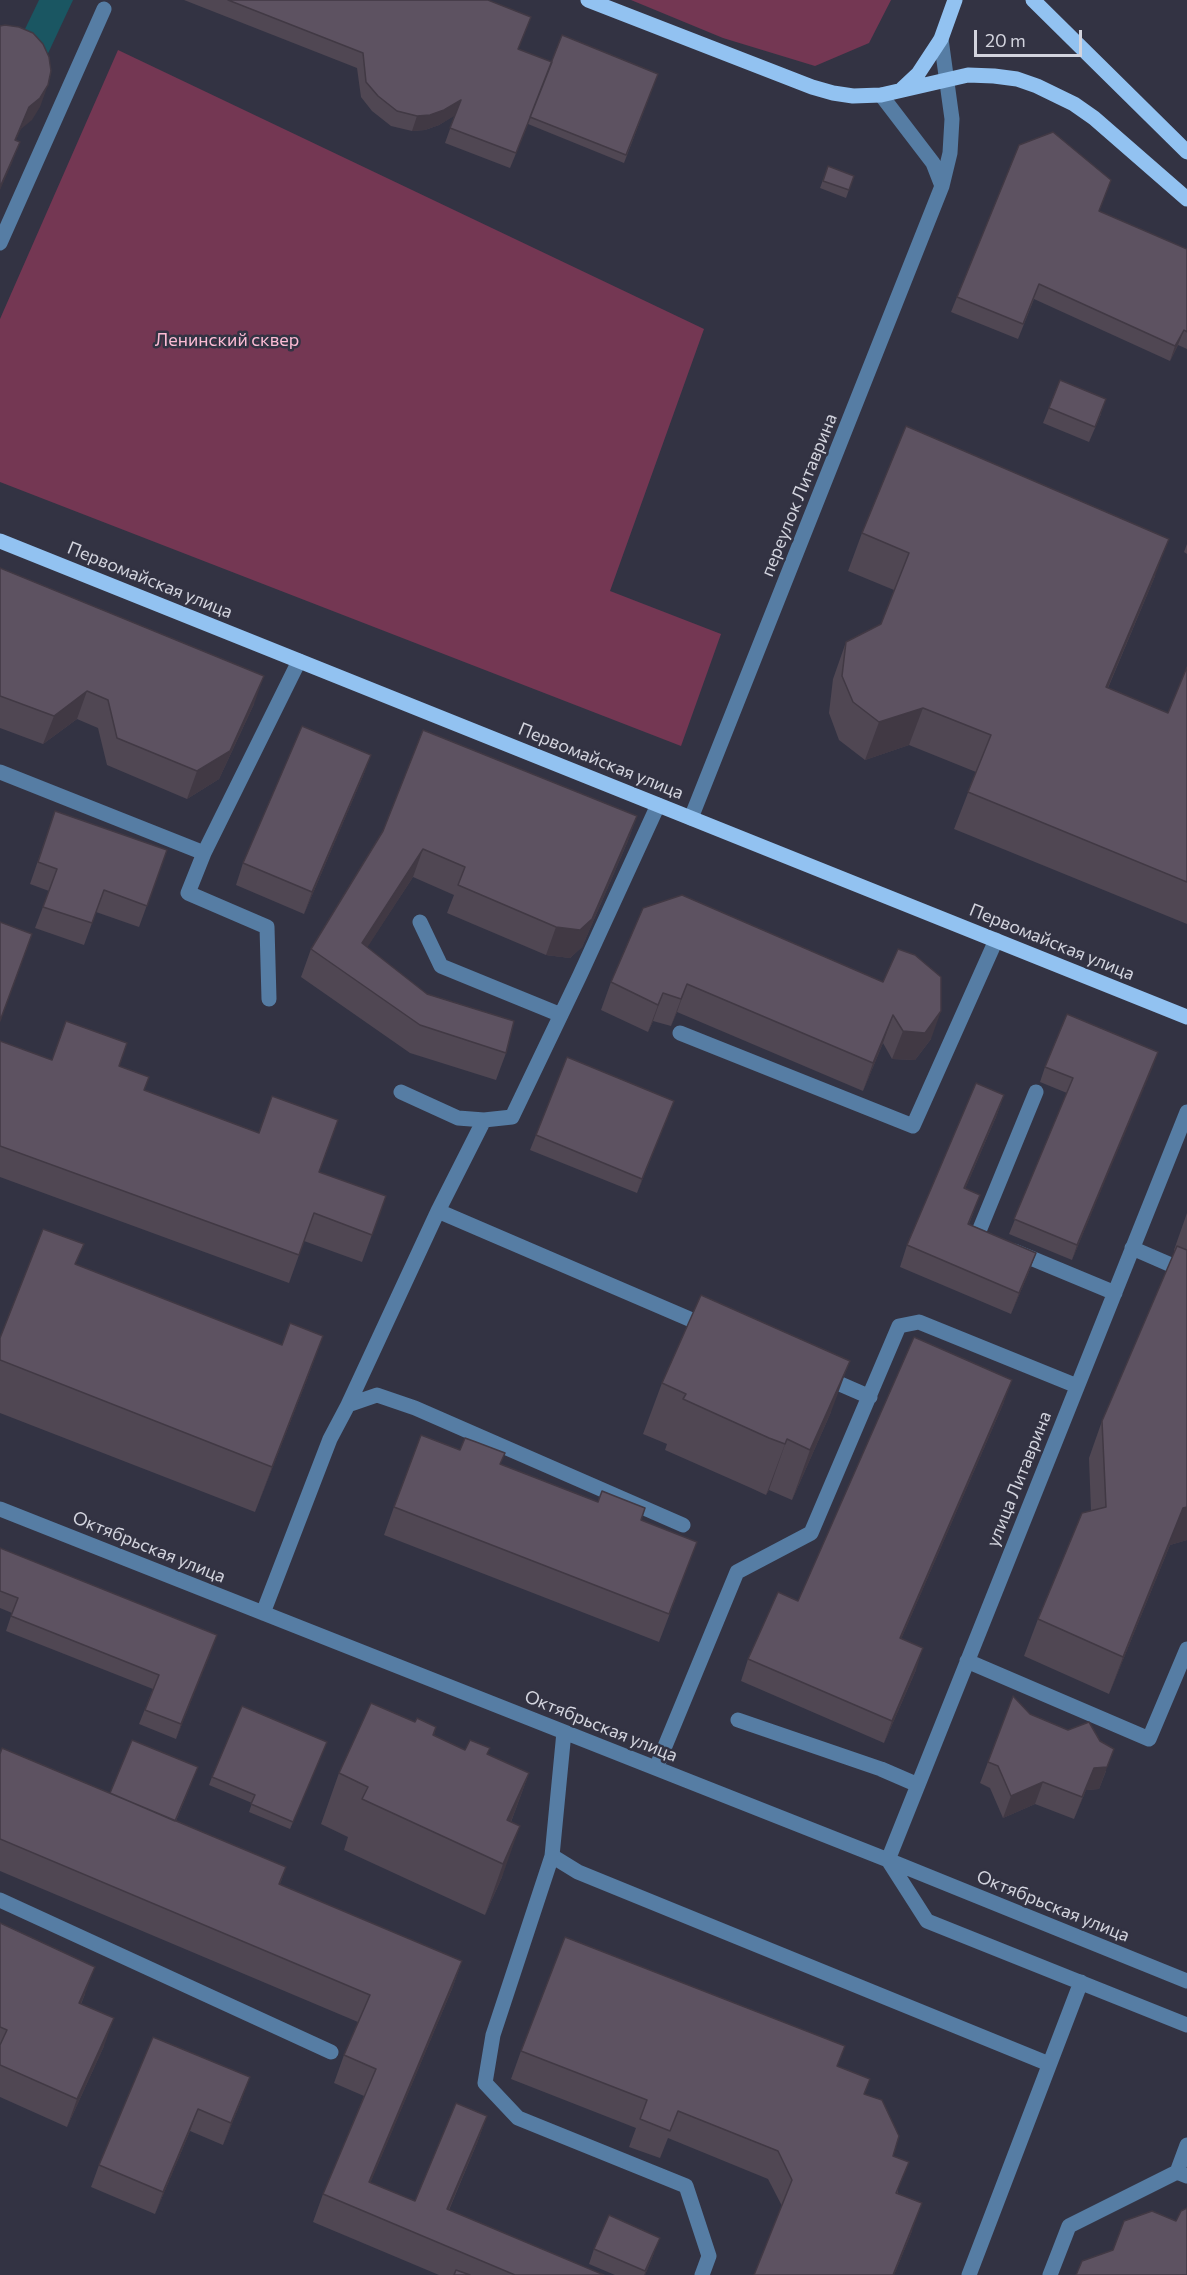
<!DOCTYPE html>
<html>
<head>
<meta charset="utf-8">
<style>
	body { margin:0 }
	#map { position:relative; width:1187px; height:2275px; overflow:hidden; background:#333343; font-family:Commissioner,sans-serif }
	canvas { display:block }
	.scale { position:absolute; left:974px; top:30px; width:108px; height:27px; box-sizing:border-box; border:3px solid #d3d4de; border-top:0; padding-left:8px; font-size:18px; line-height:21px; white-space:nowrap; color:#d3d4de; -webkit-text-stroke:4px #333343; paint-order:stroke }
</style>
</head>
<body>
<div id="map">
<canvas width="1187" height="2275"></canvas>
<div class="scale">20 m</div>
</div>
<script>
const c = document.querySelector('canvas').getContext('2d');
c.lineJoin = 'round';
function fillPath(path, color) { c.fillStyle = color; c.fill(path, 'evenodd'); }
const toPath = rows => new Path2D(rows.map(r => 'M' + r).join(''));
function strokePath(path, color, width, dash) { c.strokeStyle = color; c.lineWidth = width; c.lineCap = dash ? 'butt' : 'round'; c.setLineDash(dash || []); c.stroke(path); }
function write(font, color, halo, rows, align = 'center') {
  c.font = font + ' Commissioner,sans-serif'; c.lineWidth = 5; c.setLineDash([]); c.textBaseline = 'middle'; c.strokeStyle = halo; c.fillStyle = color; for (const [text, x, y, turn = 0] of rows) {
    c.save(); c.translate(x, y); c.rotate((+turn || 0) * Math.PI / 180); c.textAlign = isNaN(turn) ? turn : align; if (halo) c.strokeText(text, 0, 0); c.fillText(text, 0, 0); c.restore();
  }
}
fillPath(toPath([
	[631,0,891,0,869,43,815,66,723,38],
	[118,50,704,329,610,591,721,634,681,746,0,482,0,319]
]), '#743753');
fillPath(toPath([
	[39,0,73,0,44,62,0,81]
]), '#1a5662');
strokePath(toPath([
	[881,95,933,163,942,186],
	[0,243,104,9],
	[0,772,204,853,299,661],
	[691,818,942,186,950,153,952,119,941,39],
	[204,853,188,893,267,927,269,999],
	[420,922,441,966,561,1015],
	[680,1033,913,1126,996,940],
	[401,1092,458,1118,484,1120,512,1117,580,975,658,805],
	[1187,1112,888,1860,927,1921,1187,2025],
	[438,1211,708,1327],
	[989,1241,977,1236,1036,1092],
	[1132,1248,1187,1272],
	[1014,1251,1115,1293],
	[824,1377,870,1397],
	[348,1405,438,1211,484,1120],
	[0,1509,888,1860,1187,1981],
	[263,1613,330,1439,348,1405,377,1395,415,1408,683,1525],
	[967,1661,1149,1739,1187,1649],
	[738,1720,881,1769,918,1785],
	[564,1732,552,1856,493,2035,485,2083,518,2118,686,2186,709,2256,702,2275],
	[656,1768,737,1572,811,1533,899,1326,919,1322,1077,1386],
	[552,1856,578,1872,1049,2064],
	[0,1900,331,2052],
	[1187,2145,1177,2172,1187,2176],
	[969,2275,1081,1982],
	[1050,2275,1069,2226,1177,2172]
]), '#567da4', 15);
strokePath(toPath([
	[588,0,812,87,833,93,853,96,881,95,968,75,994,76,1017,79,1037,86,1074,104,1094,118,1187,199],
	[1033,0,1187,152],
	[902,89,918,74,941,39,955,0],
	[0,541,1187,1017]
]), '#92c2f1', 15);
fillPath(toPath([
	[184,0,488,0,519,49,552,62,658,74,624,163,528,124,510,168,445,143,455,115,439,125,425,130,412,131,391,126,372,111,361,97,357,68],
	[828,166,854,176,846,198,820,188],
	[1099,211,1187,249,1187,349,1178,345,1170,361,1034,299,1018,339,951,312,957,297],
	[1049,408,1101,414,1089,442,1043,423],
	[862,533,1155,576,1108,688,1168,713,1187,667,1187,924,954,829,976,772,909,745,865,760,839,740,829,713,833,679,846,642,881,624,894,590,848,571],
	[1187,544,1187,554,1184,552],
	[0,568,254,704,219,779,187,799,107,765,98,728,77,719,43,744,0,728],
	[371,755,363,776,304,914,236,885,243,863],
	[55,811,167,850,139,927,96,912,84,945,35,928,49,891,30,884],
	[637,816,627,843,582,947,570,958,546,955,447,913,454,895,413,877,367,947,427,994,506,1053,496,1080,410,1053,301,977,311,949,383,831],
	[611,982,883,982,931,1039,915,1060,892,1059,883,1043,863,1091,677,1012,671,1026,653,1021,648,1032,601,1010],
	[0,1041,52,1060,119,1066,144,1091,319,1172,386,1196,362,1262,304,1241,289,1283,0,1177],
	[1158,1052,1072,1260,1009,1234,1067,1093,1040,1082,1045,1067],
	[1004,1095,996,1117,965,1189,980,1195,969,1224,1036,1253,1028,1274,1011,1314,900,1267,907,1245],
	[668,1116,637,1193,530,1150,536,1135],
	[1187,1213,1187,1540,1170,1545,1109,1694,1024,1656,1038,1619,1091,1511,1089,1458,1102,1421,1175,1251,1174,1250],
	[76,1265,282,1345,323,1336,306,1382,255,1512,0,1413,0,1338],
	[662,1383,831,1412,792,1500,769,1490,766,1495,751,1488,665,1450,667,1444,643,1434],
	[1004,1402,901,1639,916,1670,884,1743,741,1681,748,1659,798,1601],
	[460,1450,501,1465,697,1542,659,1642,384,1535,394,1507],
	[0,1548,217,1635,176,1739,139,1724,153,1689,6,1631,12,1613,0,1608],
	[1013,1696,1030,1714,1106,1771,1099,1789,1086,1790,1074,1819,1035,1804,1003,1818,990,1788,980,1783],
	[415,1722,436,1727,434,1735,465,1750,488,1754,529,1773,511,1822,502,1877,485,1915,344,1850,348,1837,321,1824,339,1773],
	[327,1742,290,1829,249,1812,252,1803,209,1785,212,1777],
	[0,1754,110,1793,192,1782,176,1821,286,1867,280,1884,462,1961,452,1989,370,2183,415,2201,487,2116,477,2143,449,2210,604,2275,439,2275,313,2222,323,2194,364,2096,334,2083,344,2055,358,2022,0,1871],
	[0,1923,85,1994,81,2004,104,2046,67,2127,0,2097],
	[153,2037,242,2099,223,2145,190,2131,155,2214,91,2187,99,2165],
	[521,2051,837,2066,865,2094,893,2156,898,2193,912,2231,894,2275,754,2275,782,2206,768,2179,668,2138,660,2158,629,2147,636,2128,511,2079],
	[594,2249,654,2253,645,2275,615,2275,589,2264]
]), '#504753');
fillPath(toPath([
	[48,85,40,107,32,120,21,129,7,161,29,107],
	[461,100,456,115,439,125,425,130,412,131,417,116],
	[20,142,12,163,0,190,0,187],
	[1184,330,1178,345,1170,361,1175,346],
	[1169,539,1155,576,1092,725,1106,687],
	[264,676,254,704,219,779,187,799,197,771],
	[87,691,77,719,43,744,54,716],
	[923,708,909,745,865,760,879,722],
	[371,755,363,776,304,914,312,892],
	[637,816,627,843,582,947,570,958,546,955,556,927],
	[423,849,413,877,352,971,362,943],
	[687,984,677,1012,671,1026,681,999],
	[663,993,653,1021,648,1032,658,1005],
	[941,1011,931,1039,915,1060,892,1059,903,1031],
	[893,1015,883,1043,863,1091,873,1063],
	[1158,1052,1153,1067,1072,1260,1077,1245],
	[1004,1095,996,1117,956,1210,964,1188],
	[674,1101,668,1116,637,1193,642,1179],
	[1036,1253,1028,1274,1011,1314,1019,1293],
	[323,1336,306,1382,255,1512,272,1467],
	[850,1361,831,1412,792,1500,810,1450],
	[1012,1380,1004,1402,892,1660,900,1638],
	[787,1439,769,1490,766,1495,785,1444],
	[1187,1507,1187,1540,1170,1545,1109,1694,1123,1657,1183,1508],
	[217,1635,212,1650,176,1739,181,1724],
	[923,1648,916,1670,884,1743,892,1721],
	[1114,1749,1099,1789,1086,1790,1074,1819,1094,1768],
	[198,1767,192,1782,164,1848,170,1833],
	[529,1773,510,1824,507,1820],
	[1043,1782,1035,1804,1003,1818,1011,1796],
	[520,1826,502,1877,485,1915,503,1864],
	[462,1961,452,1989,359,2210,369,2182],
	[95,1967,85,1994,69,2030,79,2003],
	[114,2018,104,2046,67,2127,77,2099],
	[250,2077,242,2099,223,2145,231,2123],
	[198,2109,190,2131,155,2214,163,2192],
	[487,2116,477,2143,437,2237,447,2209],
	[922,2203,912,2231,894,2275,893,2275],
	[660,2238,654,2253,645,2275,644,2275]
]), '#413944');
const building = toPath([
	[228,0,488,0,531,17,518,49,552,62,516,153,450,128,461,100,444,110,430,115,417,116,397,111,378,96,366,82,363,53,228,0],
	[5,25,19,27,33,33,43,44,49,57,51,71,48,85,40,98,29,107,15,140,20,142,0,187,0,26,5,25],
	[562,35,658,74,626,155,530,117,562,35],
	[1053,132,1111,180,1099,211,1187,249,1187,332,1184,330,1175,346,1039,284,1023,324,957,297,1019,145,1053,132],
	[828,166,854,176,849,190,823,181,828,166],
	[1060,380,1106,399,1095,427,1049,408,1060,380],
	[906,426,1169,539,1106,687,1168,713,1187,667,1187,882,968,792,991,735,923,708,879,722,853,702,842,676,846,642,881,624,909,553,862,533,906,426],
	[0,568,264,676,230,751,197,771,117,738,108,700,87,691,54,716,0,696,0,568],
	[302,726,371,755,312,892,243,863,302,726],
	[423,730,637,816,592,919,580,930,556,927,458,885,465,867,423,849,362,943,427,994,514,1021,506,1053,420,1025,311,949,383,831,423,730],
	[55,811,167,850,147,906,104,890,92,923,43,907,57,869,38,862,55,811],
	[682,895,883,982,898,949,915,955,941,977,941,1011,925,1033,903,1031,893,1015,873,1063,687,984,681,999,663,993,658,1005,611,982,643,908,682,895],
	[0,922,32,934,0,1021,0,922],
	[1067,1014,1158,1052,1077,1245,1014,1219,1073,1078,1045,1067,1067,1014],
	[66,1021,127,1043,119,1066,149,1077,144,1090,259,1133,272,1096,338,1120,319,1172,386,1196,372,1235,314,1213,299,1255,0,1146,0,1041,52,1060,66,1021],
	[567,1057,674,1101,642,1179,536,1135,567,1057],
	[976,1083,1004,1095,964,1188,980,1195,968,1224,1036,1253,1019,1293,907,1245,976,1083],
	[43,1229,84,1244,75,1264,282,1345,290,1323,323,1336,272,1467,0,1360,0,1338,43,1229],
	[1177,1246,1187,1250,1187,1507,1183,1508,1123,1657,1038,1619,1082,1513,1106,1507,1102,1421,1177,1246],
	[701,1295,850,1361,810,1450,787,1439,785,1444,769,1438,683,1399,686,1394,662,1383,701,1295],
	[914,1337,1012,1380,900,1638,923,1648,892,1721,748,1659,778,1592,798,1601,914,1337],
	[421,1435,460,1450,465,1438,476,1442,505,1453,500,1464,598,1502,602,1491,617,1497,645,1508,641,1520,697,1542,669,1614,394,1507,421,1435],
	[0,1548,217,1635,181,1724,145,1710,159,1675,11,1616,18,1598,0,1591,0,1548],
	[1013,1696,1030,1714,1068,1730,1089,1722,1100,1741,1114,1749,1107,1767,1094,1768,1082,1797,1043,1782,1011,1796,998,1766,988,1762,1013,1696],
	[371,1703,415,1722,417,1718,436,1727,433,1735,465,1750,470,1740,490,1748,487,1754,529,1773,507,1820,520,1826,503,1864,362,1799,368,1787,339,1773,371,1703],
	[242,1706,327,1742,293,1822,251,1804,255,1795,212,1777,242,1706],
	[132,1740,198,1767,175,1821,110,1793,132,1740],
	[2,1748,286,1867,279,1884,462,1961,369,2182,415,2201,456,2103,487,2116,447,2209,604,2275,515,2275,323,2194,376,2069,344,2055,370,1995,0,1839,0,1754,2,1748],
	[0,1923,95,1967,79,2003,114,2018,77,2099,0,2065,0,2045,7,2030,0,2027,0,1923],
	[565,1937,845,2046,837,2066,870,2079,864,2094,882,2100,899,2136,893,2156,909,2162,896,2193,922,2203,893,2275,754,2275,792,2180,778,2151,678,2111,670,2131,640,2119,647,2100,521,2051,565,1937],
	[153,2037,250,2077,231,2123,198,2109,163,2192,99,2165,153,2037],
	[1187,2208,1187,2275,1076,2275,1082,2261,1113,2250,1124,2221,1152,2211,1176,2221,1181,2211,1187,2208],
	[609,2215,660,2238,645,2271,594,2249,609,2215],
	[456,2270,470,2275,454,2275,456,2270]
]);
fillPath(building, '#5d5261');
strokePath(building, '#413944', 1.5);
write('18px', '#fcbbd4', '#333343', [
	["Ленинский сквер",227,340]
]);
write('18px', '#d3d4de', '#333343', [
	["переулок Литаврина",799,495,-68],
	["Первомайская улица",150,580,22],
	["Первомайская улица",601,761,22],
	["Первомайская улица",1052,942,22],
	["улица Литаврина",1019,1479,-68],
	["Октябрьская улица",149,1547,22],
	["Октябрьская улица",601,1726,22],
	["Октябрьская улица",1053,1906,22]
]);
</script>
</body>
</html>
